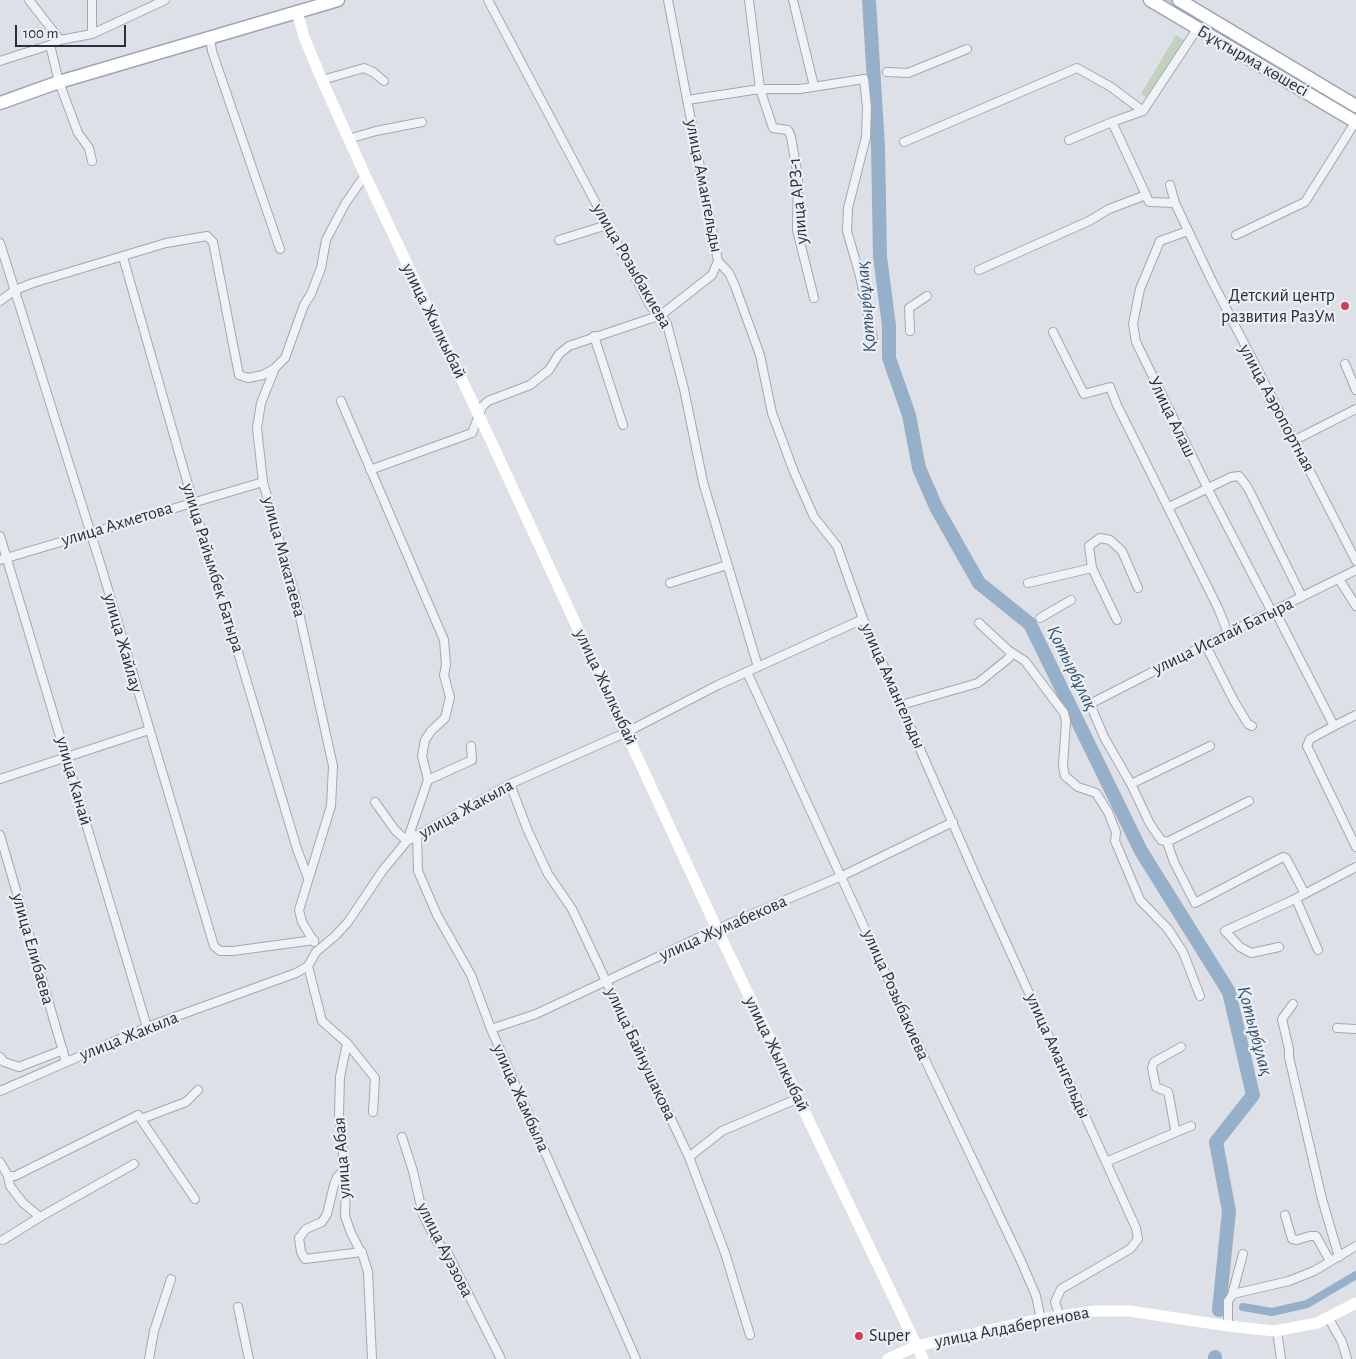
<!DOCTYPE html>
<html>
<head>
<meta charset="utf-8">
<style>
	body { margin:0 }
	#map { position:relative; width:1356px; height:1359px; overflow:hidden; background:#dde1e7; font-family:"Alegreya Sans",sans-serif }
	canvas { display:block }
	.scale { position:absolute; left:15px; top:25px; width:111px; height:22px; box-sizing:border-box; border:2px solid #26303e; border-top:0; padding-left:6px; font-size:15px; line-height:18px; white-space:nowrap; color:#26303e; -webkit-text-stroke:4px #ecf0f5; paint-order:stroke }
</style>
</head>
<body>
<div id="map">
<canvas width="1356" height="1359"></canvas>
<div class="scale">100 m</div>
</div>
<script>
const c = document.querySelector('canvas').getContext('2d');
c.lineJoin = 'round';
function fillPath(path, color) { c.fillStyle = color; c.fill(path, 'evenodd'); }
const toPath = rows => new Path2D(rows.map(r => 'M' + r).join(''));
function strokePath(path, color, width, dash) { c.strokeStyle = color; c.lineWidth = width; c.lineCap = dash ? 'butt' : 'round'; c.setLineDash(dash || []); c.stroke(path); }
function write(font, color, halo, rows, align = 'center') {
  c.font = font + ' "Alegreya Sans",sans-serif'; c.lineWidth = 4.5; c.setLineDash([]); c.textBaseline = 'middle'; c.strokeStyle = halo; c.fillStyle = color; for (const [text, x, y, turn = 0] of rows) {
    c.save(); c.translate(x, y); c.rotate((+turn || 0) * Math.PI / 180); c.textAlign = isNaN(turn) ? turn : align; if (halo) c.strokeText(text, 0, 0); c.fillText(text, 0, 0); c.restore();
  }
}
fillPath(toPath([
	[1164,0,1172,0,1356,111,1356,116],
	[1176,35,1184,40,1146,97,1141,94]
]), '#c3d2be');
strokePath(toPath([
	[1243,1307,1272,1312,1307,1304,1356,1275]
]), '#96b0c9', 8);
strokePath(toPath([
	[869,0,878,147,880,257,889,326,889,358,909,415,919,468,936,507,979,583,1030,624,1141,851,1229,992,1253,1095,1216,1142,1229,1211,1219,1310],
	[1215,1359,1215,1357]
]), '#96b0c9', 14);
const street = toPath([
	[29,0,60,40],
	[92,0,92,34],
	[488,0,651,307,661,315,667,324,684,389,703,482,758,667],
	[668,0,718,261,729,273,735,286,760,355,772,413,794,472,814,517,837,546,863,619,978,881,1136,1228,1138,1239,1130,1249,1061,1289,1055,1302,1060,1317],
	[749,0,760,89,773,128,788,130,791,137,798,177,797,230,814,298],
	[793,0,814,86],
	[210,37,212,51,280,249],
	[50,45,59,82,78,133,89,148,92,161],
	[0,61,50,45,60,40,92,34,165,0],
	[887,72,908,73,967,49],
	[322,80,364,68,373,72,384,81],
	[687,100,760,89,800,89,864,79,867,108,866,137,848,208,847,231,860,276,873,339],
	[348,139,376,131,422,122],
	[1069,140,1112,122],
	[904,142,1077,68,1111,87,1143,111],
	[1170,185,1175,203],
	[1146,195,1149,202,1175,203,1210,277,1356,561],
	[1188,231,1160,241,1140,289,1133,324,1136,342,1212,497,1272,612],
	[1236,235,1305,202,1356,121],
	[559,240,607,225],
	[0,243,101,566,214,946,220,951,233,951,314,940],
	[123,257,193,502,297,849,308,878],
	[979,270,1089,221,1109,209,1146,195,1112,122,1143,111,1197,29],
	[0,301,15,290,33,283,166,243,207,236,213,242,239,375,248,378,263,375,275,368],
	[910,331,909,308,927,296],
	[1053,332,1084,394,1110,387,1117,405,1218,608,1228,633],
	[594,336,623,425],
	[1345,364,1356,390],
	[341,401,444,640,446,665,444,675,450,697,445,718,431,731,425,740,422,756,428,780,407,841,395,830,375,802],
	[1293,441,1356,409],
	[370,470,472,433,482,407,488,401,530,385,549,370,559,354,569,346,661,315,712,275,718,261],
	[1169,507,1231,477,1239,476,1248,488,1302,597],
	[0,536,147,1027],
	[0,560,263,482],
	[1092,568,1089,546,1100,538,1110,540,1122,551,1138,588],
	[1339,579,1356,606],
	[670,583,727,565],
	[1028,583,1092,568,1117,620],
	[1275,611,1334,726,1356,715],
	[1040,618,1071,600],
	[979,623,1008,650,1025,661,1064,713,1066,721,1063,766,1065,776,1078,787,1096,793,1108,812,1116,832,1115,841,1140,900,1168,929,1183,952,1200,996],
	[1205,644,1234,701,1248,724,1252,726],
	[747,672,928,1066,1021,1261,1036,1296,1041,1319],
	[901,705,978,683,1009,658,1011,652],
	[1334,726,1310,739,1307,746,1356,847],
	[1210,746,1131,784,1104,737,1090,704,1228,633,1356,570],
	[0,779,149,730],
	[428,780,472,760,471,746],
	[510,784,528,831,548,874,572,909,689,1157,725,1253,750,1335],
	[1131,784,1150,824,1161,840,1167,842,1249,801],
	[0,835,66,1062],
	[417,835,418,871,437,915,471,975,491,1029,636,1359],
	[1167,842,1174,862,1195,903,1283,857,1286,858,1305,894],
	[1296,899,1318,950],
	[314,942,302,922,299,910,331,806,333,766,296,599,263,482,257,428,261,403,275,368,285,358,304,305,311,294,321,268,326,240,345,204,365,175],
	[1279,947,1251,953,1240,947,1225,931,1293,900,1356,867],
	[308,966,322,1021,347,1043,340,1077,339,1114,343,1151,343,1171,346,1183,345,1216,351,1233,363,1256,368,1272,372,1359],
	[1293,1004,1282,1019,1289,1049,1289,1057,1322,1199,1339,1257],
	[1337,1028,1356,1029],
	[491,1029,536,1014,717,929,842,876,953,822],
	[347,1043,375,1078,373,1112],
	[0,1057,4,1062,19,1067,63,1050],
	[0,1091,147,1027,296,973,308,966,316,952,335,936,348,922,383,870,407,841,510,784,627,732,718,685,863,619],
	[141,1119,186,1102,198,1090],
	[1174,1133,1191,1126],
	[402,1137,413,1171,423,1215,437,1242,447,1252,501,1359],
	[689,1157,722,1131,799,1098],
	[0,1162,8,1176,15,1176,138,1115,195,1199],
	[1106,1162,1174,1133,1175,1129,1169,1096,1168,1092,1156,1087,1152,1068,1154,1062,1181,1047],
	[343,1171,337,1177,334,1185,327,1214,322,1222,306,1229,299,1238,301,1252,305,1259,362,1252],
	[1285,1215,1292,1239,1297,1240,1310,1236,1316,1236,1330,1261],
	[40,1217,134,1164],
	[3,1240,40,1217,23,1203,10,1186,8,1176],
	[1232,1295,1243,1254],
	[238,1307,249,1359],
	[1328,1317,1342,1342,1347,1359],
	[1228,1326,1228,1301,1233,1294,1289,1281,1314,1271,1356,1246],
	[1277,1331,1281,1359],
	[149,1359,154,1331,171,1279]
]);
const primary = toPath([
	[1150,0,1356,122],
	[1179,0,1356,106],
	[0,103,59,82,338,0]
]);
strokePath(street, '#a2a8b1', 10);
strokePath(primary, '#9ca6b4', 15);
strokePath(street, '#f0f2f6', 8);
strokePath(toPath([
	[297,12,304,37,322,80,365,175,490,439,717,929,923,1359],
	[888,1359,916,1346,1041,1319,1095,1311,1129,1311,1228,1326,1275,1331,1317,1323,1356,1303]
]), '#fff', 11);
strokePath(primary, '#fff', 12);
for (const [x, y, r, color] of [
	[1345,306,5,"#d33c57"],
	[859,1336,5,"#d33c57"]
]) { const dot = new Path2D(); dot.arc(x, y, r, 0, 2 * Math.PI); c.fillStyle = color; c.fill(dot); strokePath(dot, '#ecf0f5', 2); }
write('18px', '#26303e', '#ecf0f5', [
	["Бұқтырма көшесі",1253,61,30],
	["улица Амангельды",704,186,79],
	["улица АРЗ-1",798,201,-95],
	["улица Розыбакиева",632,266,60],
	["улица Жылкыбай",434,321,64],
	["улица Аэропортная",1277,408,62],
	["Улица Алаш",1172,417,64],
	["улица Ахметова",117,524,-17],
	["улица Макатаева",284,557,75],
	["улица Райымбек Батыра",213,568,73],
	["улица Исатай Батыра",1223,636,-26],
	["улица Жайлау",123,643,74],
	["улица Амангельды",893,686,66],
	["улица Жылкыбай",606,687,65],
	["улица Канай",74,781,74],
	["улица Жакыла",466,809,-29],
	["улица Жумабекова",723,928,-24],
	["улица Елибаева",33,949,74],
	["улица Розыбакиева",896,995,66],
	["улица Жакыла",129,1036,-22],
	["улица Байнушакова",641,1054,65],
	["улица Жылкыбай",777,1054,64],
	["улица Амангельды",1058,1056,66],
	["улица Жамбыла",521,1098,66],
	["улица Абая",342,1158,-94],
	["улица Ауэзова",445,1250,63],
	["улица Алдабергенова",1012,1327,-11]
]);
write('18px', '#26303e', '#ecf0f5', [
	["Детский центр",1335,296],
	["развития РазУм",1335,317],
	["Super",869,1336,"left"]
], 'right');
write('italic 19px', '#2f5074', '#ecf0f5', [
	["Қотырбұлақ",866,307,-95],
	["Қотырбұлақ",1072,668,64],
	["Қотырбұлақ",1255,1031,75]
]);
</script>
</body>
</html>
